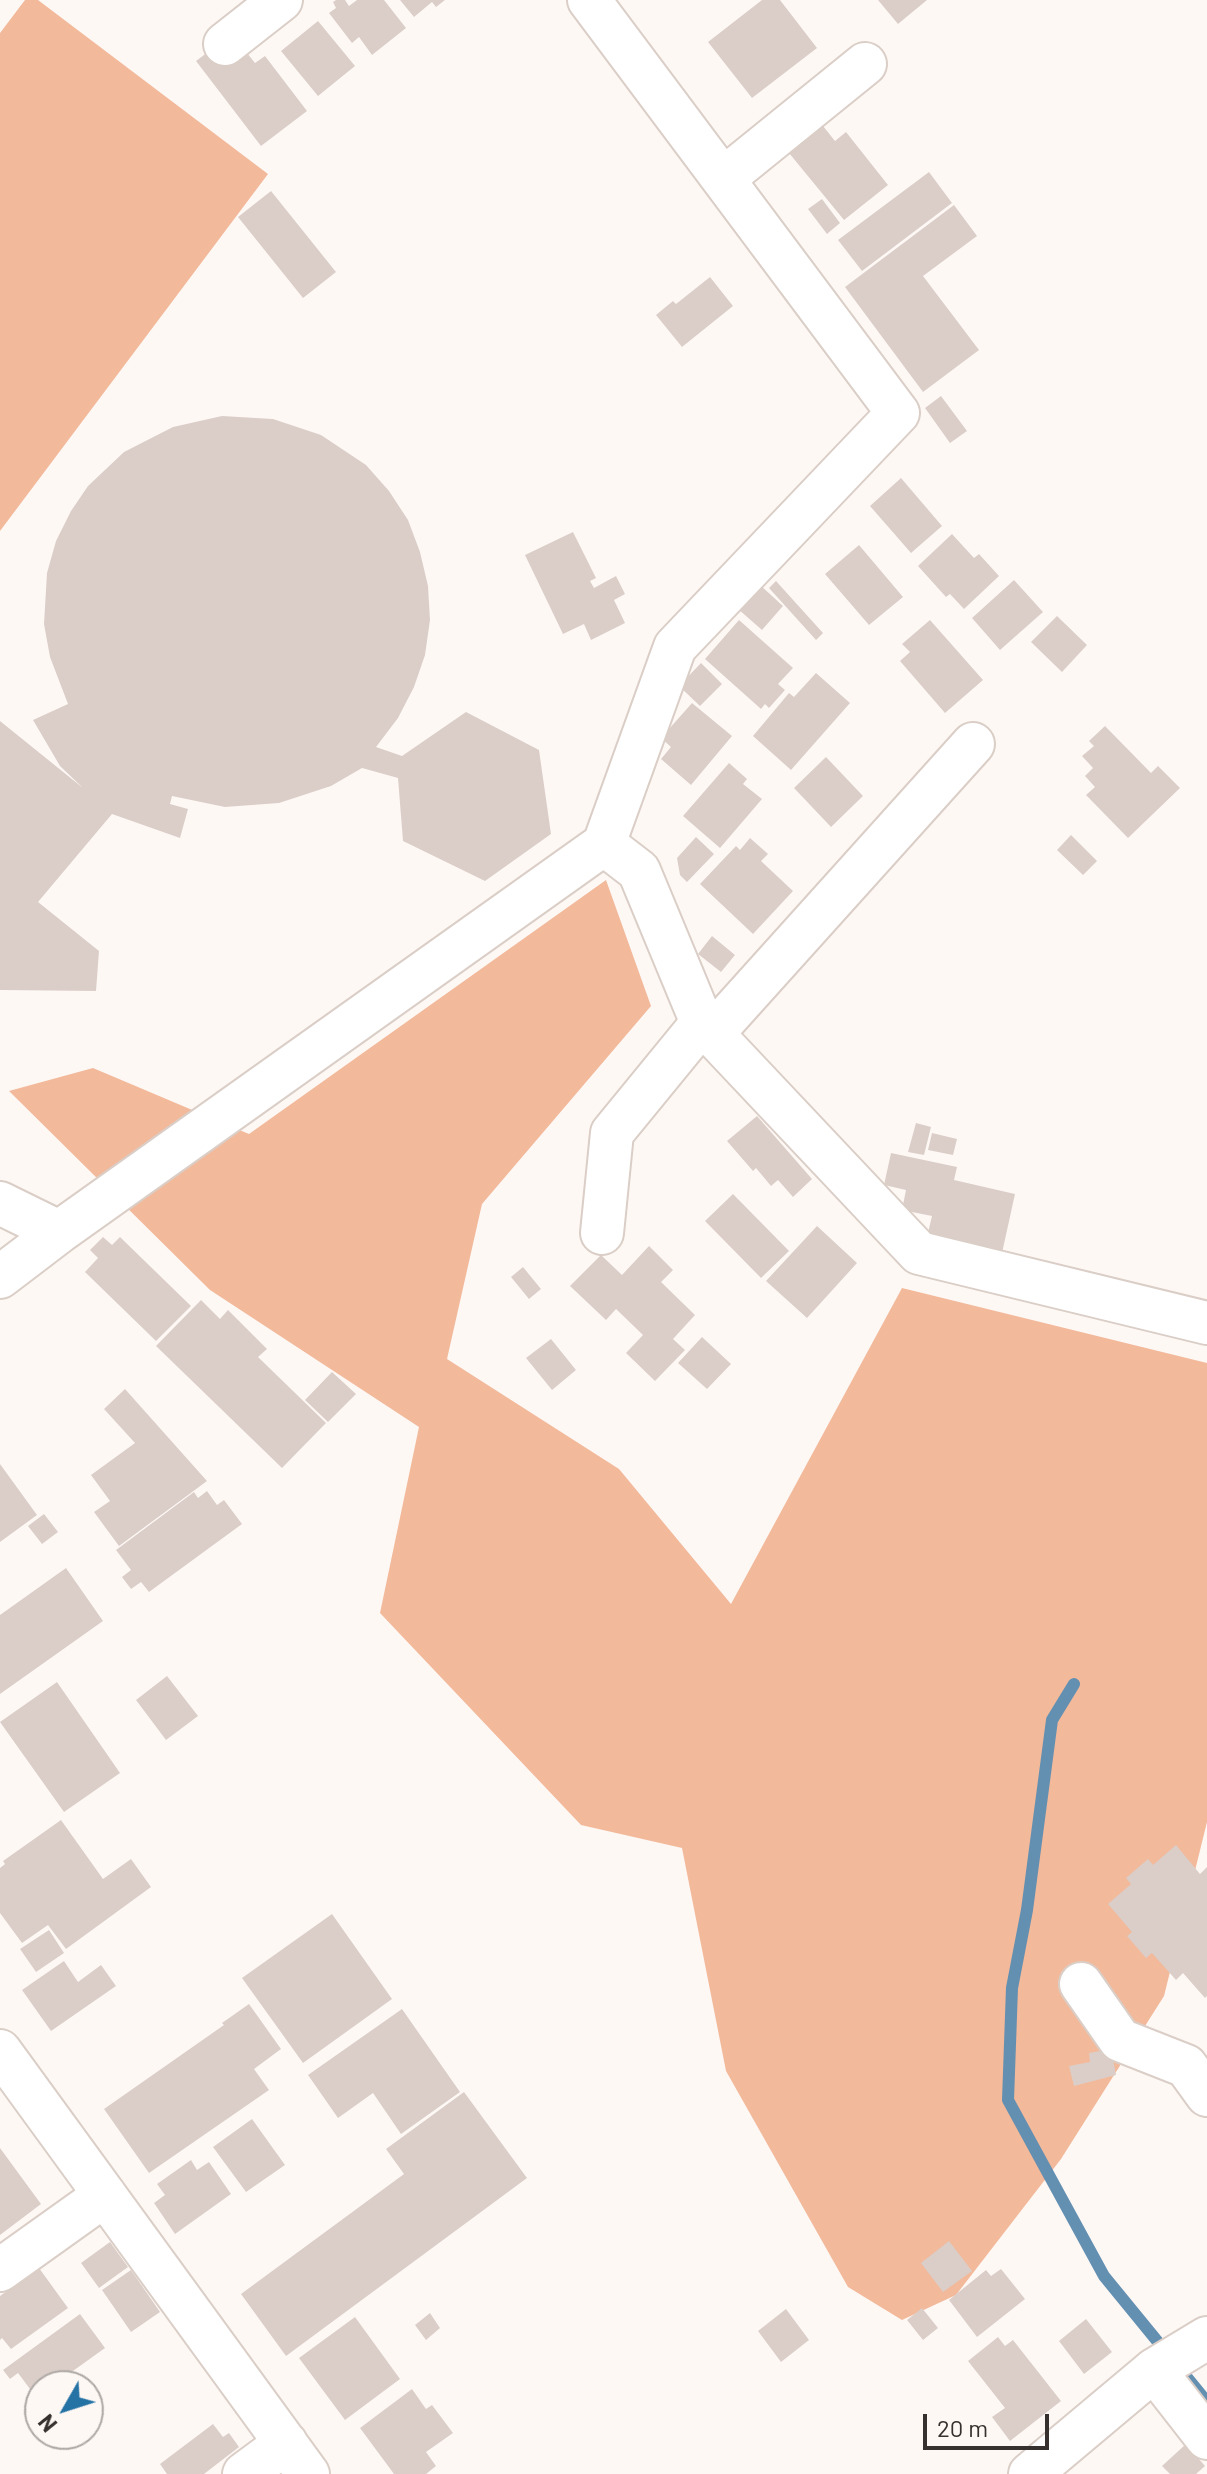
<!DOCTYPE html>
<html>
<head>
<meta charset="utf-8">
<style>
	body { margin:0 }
	#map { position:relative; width:1207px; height:2474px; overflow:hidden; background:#fef8f5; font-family:Barlow,sans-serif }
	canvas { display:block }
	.north { position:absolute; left:24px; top:2370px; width:80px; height:80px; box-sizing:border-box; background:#fef8f5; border:2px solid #aea8a5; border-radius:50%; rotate:231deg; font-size:22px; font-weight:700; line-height:32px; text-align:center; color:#36312e }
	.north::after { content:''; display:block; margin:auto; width:28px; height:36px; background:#2572a4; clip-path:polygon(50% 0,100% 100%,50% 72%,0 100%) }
	.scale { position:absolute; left:923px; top:2414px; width:126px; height:36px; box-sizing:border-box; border:4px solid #36312e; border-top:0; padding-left:10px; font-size:24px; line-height:28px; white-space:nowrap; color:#36312e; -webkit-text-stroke:6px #fef8f5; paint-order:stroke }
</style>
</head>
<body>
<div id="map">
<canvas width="1207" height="2474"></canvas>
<div class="north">N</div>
<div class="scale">20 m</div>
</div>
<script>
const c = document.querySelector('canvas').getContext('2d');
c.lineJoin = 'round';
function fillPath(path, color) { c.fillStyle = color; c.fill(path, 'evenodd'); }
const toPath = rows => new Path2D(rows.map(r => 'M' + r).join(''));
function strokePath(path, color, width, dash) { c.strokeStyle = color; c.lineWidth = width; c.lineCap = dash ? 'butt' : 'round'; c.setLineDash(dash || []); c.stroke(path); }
fillPath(toPath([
	[25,0,38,0,268,174,0,531,0,33],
	[606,880,651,1006,482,1204,447,1359,619,1469,731,1604,902,1288,1207,1363,1207,1822,1164,1996,1061,2159,956,2295,902,2320,848,2287,726,2071,682,1848,581,1825,380,1613,419,1427,210,1290,9,1091,93,1068,249,1134]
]), '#f2b99b');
strokePath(toPath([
	[1074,1684,1052,1720,1027,1910,1012,1988,1008,2100,1104,2276,1207,2402]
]), '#638fb1', 12);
fillPath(toPath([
	[336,0,345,0,349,6,357,0,384,0,406,28,372,55,359,37,352,43,329,13,336,8,333,2],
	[400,0,445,0,436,7,432,2,414,17],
	[762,0,780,0,817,48,752,98,708,42],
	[878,0,927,0,898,24],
	[318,21,355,66,318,96,281,51],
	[220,43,243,48,255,63,265,56,307,111,261,146,196,61],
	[823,126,835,141,846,132,888,185,844,220,789,153],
	[929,172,952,203,862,271,838,240],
	[271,191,336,272,303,298,238,217],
	[822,199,840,223,827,234,808,209],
	[954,205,977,236,923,276,979,350,923,392,845,287],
	[710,277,733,306,682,347,656,315,673,301,676,304],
	[941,396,967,431,950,443,925,408],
	[222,416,273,419,321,435,366,465,389,491,408,520,420,552,428,586,430,620,425,655,414,687,398,718,376,747,402,756,466,712,539,750,551,834,485,881,403,841,398,778,362,768,331,786,279,803,225,807,172,796,170,804,188,809,180,838,112,814,38,902,99,951,96,991,0,990,0,721,83,788,60,766,33,720,68,704,50,657,44,624,47,573,56,541,71,511,88,486,124,452,173,427],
	[901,478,942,526,911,553,870,506],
	[573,532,596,578,590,581,594,588,616,576,625,594,614,600,625,623,591,640,584,624,563,634,525,555],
	[952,534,974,558,979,554,999,576,964,609,950,594,946,597,918,566],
	[859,545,903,597,869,625,825,574],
	[1014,580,1043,612,1000,650,972,618],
	[776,581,823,633,816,640,769,588],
	[760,585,783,606,762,630,738,609],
	[1057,616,1087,645,1062,672,1031,642],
	[739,620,793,668,778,684,785,690,769,708,765,704,761,709,705,659],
	[930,620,983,680,945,713,900,661,910,652,902,644],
	[701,663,722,684,700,706,679,686],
	[816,673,850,703,791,770,753,736,789,693,794,697],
	[692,703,732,736,691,785,661,759,671,747,661,738],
	[1105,726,1151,773,1158,766,1180,788,1128,838,1086,795,1095,787,1085,776,1093,768,1082,756,1094,746,1089,741],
	[826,757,863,796,831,827,794,788],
	[729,763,747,779,743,784,762,799,720,848,683,816],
	[1071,835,1097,861,1083,875,1057,850],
	[696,837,714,854,687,882,680,875,677,858],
	[750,838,768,854,761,861,793,891,753,934,700,884,736,846,740,850],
	[712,936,735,955,721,972,698,954],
	[757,1116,812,1179,793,1197,778,1180,771,1186,756,1168,753,1171,727,1141],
	[916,1123,931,1127,924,1155,908,1152],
	[932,1133,957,1139,953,1155,928,1150],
	[891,1153,957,1167,954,1180,1015,1194,1002,1253,927,1237,932,1216,902,1210,906,1190,884,1185],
	[733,1194,789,1251,761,1278,705,1221],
	[817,1226,857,1263,807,1318,766,1281],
	[103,1237,112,1245,120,1237,191,1306,156,1341,85,1272,98,1258,90,1250],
	[649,1246,673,1270,661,1282,695,1315,673,1339,685,1350,655,1381,626,1353,643,1335,616,1309,606,1320,570,1286,601,1255,622,1275],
	[523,1267,541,1289,529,1299,511,1277],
	[201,1300,220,1319,228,1310,267,1349,258,1357,326,1423,282,1468,156,1346],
	[702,1337,731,1364,707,1389,678,1363],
	[551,1339,576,1370,552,1390,526,1358],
	[332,1372,356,1394,328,1422,305,1400],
	[125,1389,207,1481,119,1546,94,1512,110,1501,91,1475,135,1443,104,1409],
	[0,1464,37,1515,0,1542],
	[207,1491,217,1505,224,1500,242,1524,149,1592,141,1582,131,1589,122,1577,131,1570,116,1550,194,1492,198,1498],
	[44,1514,58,1532,42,1544,28,1526],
	[66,1568,103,1621,0,1694,0,1615],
	[167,1676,198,1716,166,1740,136,1700],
	[57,1682,120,1773,64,1812,0,1722],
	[61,1820,103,1879,131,1859,151,1887,66,1949,48,1925,22,1943,0,1913,0,1868,5,1864,3,1861],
	[1176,1845,1200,1874,1207,1867,1207,1996,1205,1998,1183,1973,1176,1980,1152,1953,1146,1958,1127,1936,1132,1932,1108,1904,1131,1884,1126,1878,1148,1859,1153,1865],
	[332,1914,392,1999,303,2063,242,1978],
	[49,1930,64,1953,36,1972,20,1949],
	[64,1961,78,1982,101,1965,116,1986,51,2031,22,1990],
	[249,2004,281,2049,254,2069,269,2090,149,2173,104,2109,224,2025,222,2023],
	[402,2009,460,2092,401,2134,373,2093,338,2118,308,2075],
	[1111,2049,1116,2075,1074,2086,1069,2066,1090,2062,1089,2053],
	[464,2092,527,2178,286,2356,241,2294,404,2174,386,2149],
	[252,2119,285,2165,246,2192,213,2147],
	[0,2148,41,2204,0,2235],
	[191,2160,197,2170,209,2162,231,2194,175,2234,154,2203,165,2195,157,2184],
	[949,2241,972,2271,943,2292,921,2263],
	[110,2242,128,2267,99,2288,81,2263],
	[39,2268,68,2308,11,2349,2,2338,0,2340,0,2296],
	[1001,2269,1025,2299,977,2337,949,2300,986,2270,991,2276],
	[131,2270,160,2312,131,2332,102,2290],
	[922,2308,938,2328,923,2340,907,2320],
	[786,2309,809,2340,781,2362,758,2331],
	[430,2313,440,2328,426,2340,415,2325],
	[80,2314,105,2348,52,2386,40,2386,40,2394,36,2397,18,2373,10,2379,3,2370],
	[355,2317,400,2379,345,2420,299,2358],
	[1086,2319,1112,2352,1084,2374,1059,2341],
	[998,2337,1005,2346,1013,2340,1061,2401,1010,2441,992,2417,1005,2408,968,2361],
	[412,2389,426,2409,432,2405,453,2433,426,2452,436,2466,426,2474,394,2474,360,2428],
	[213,2424,223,2437,229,2433,239,2447,204,2474,167,2474,160,2464],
	[1186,2444,1205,2466,1196,2474,1170,2474,1162,2466]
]), '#dbcec8');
const minor = toPath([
	[225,44,281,0],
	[723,179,865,64],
	[604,844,639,871,702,1023,919,1253,1207,1323],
	[712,1034,973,744],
	[0,1203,59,1232],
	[602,1233,612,1133,702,1023],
	[0,1277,59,1232,604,844,675,647,898,413,589,0],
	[1081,1984,1120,2040,1186,2066,1207,2095],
	[0,2051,308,2474],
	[0,2270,105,2195],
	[1207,2338,1154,2370,1207,2438],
	[244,2474,286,2443],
	[1030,2474,1154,2370]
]);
strokePath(minor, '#dacec7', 46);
strokePath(minor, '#fff', 42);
</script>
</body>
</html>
